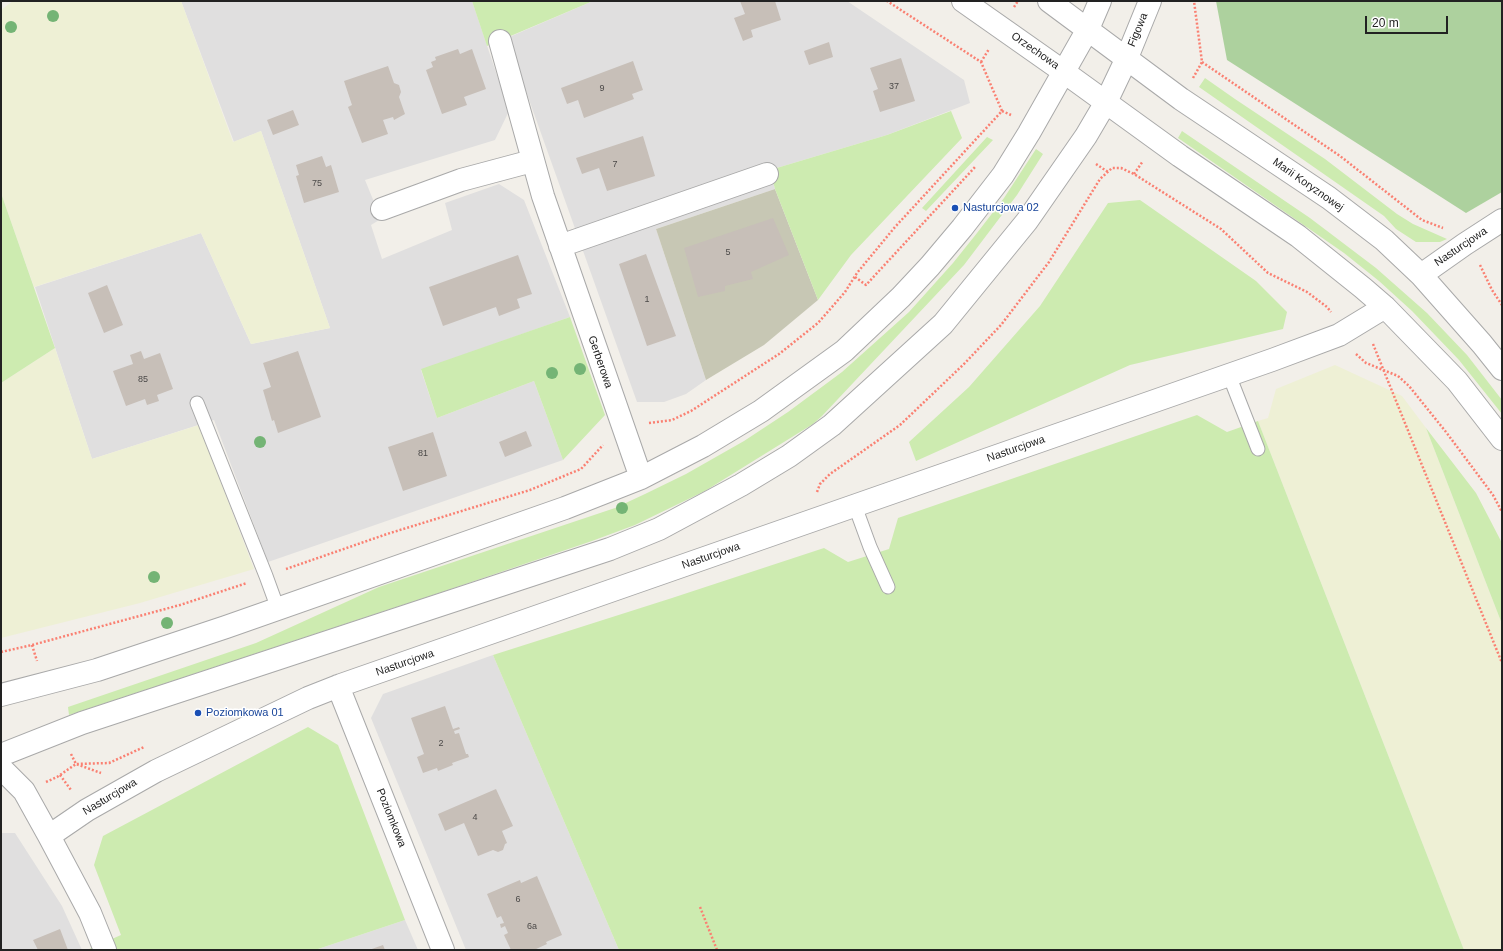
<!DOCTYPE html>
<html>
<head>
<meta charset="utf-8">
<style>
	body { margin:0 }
	#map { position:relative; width:1503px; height:951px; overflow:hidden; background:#f2efe9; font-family:Arial,sans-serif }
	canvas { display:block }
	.frame { position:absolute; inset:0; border:2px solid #222; pointer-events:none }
	.scale { position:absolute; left:1365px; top:16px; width:83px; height:18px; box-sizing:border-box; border:2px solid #222; border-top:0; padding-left:5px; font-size:12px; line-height:14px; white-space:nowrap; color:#222; -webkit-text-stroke:3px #fff; paint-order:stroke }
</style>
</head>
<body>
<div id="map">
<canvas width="1503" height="951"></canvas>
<div class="frame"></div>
<div class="scale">20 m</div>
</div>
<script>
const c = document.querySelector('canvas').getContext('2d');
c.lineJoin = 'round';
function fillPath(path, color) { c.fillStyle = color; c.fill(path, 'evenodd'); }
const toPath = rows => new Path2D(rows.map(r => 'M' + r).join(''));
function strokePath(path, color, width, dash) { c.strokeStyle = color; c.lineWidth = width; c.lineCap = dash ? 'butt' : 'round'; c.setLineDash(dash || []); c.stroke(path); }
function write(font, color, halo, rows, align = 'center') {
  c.font = font + ' Arial,sans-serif'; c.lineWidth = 3; c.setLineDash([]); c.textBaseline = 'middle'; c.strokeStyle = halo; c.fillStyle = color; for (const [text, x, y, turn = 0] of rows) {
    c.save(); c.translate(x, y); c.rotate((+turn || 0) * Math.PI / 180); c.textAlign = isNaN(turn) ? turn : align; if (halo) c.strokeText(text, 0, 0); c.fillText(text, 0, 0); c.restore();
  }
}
fillPath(toPath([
	[181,1,472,1,509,111,495,140,365,180,381,219,371,225,382,259,452,230,445,203,499,184,524,200,570,317,421,370,437,418,534,381,563,460,268,562,214,420,92,459,35,287,201,233,251,344,330,328,261,131,234,142],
	[593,1,847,1,964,80,970,103,887,135,770,170,775,189,656,229,706,380,686,394,664,402,637,402,507,38],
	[493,655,619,950,466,950,371,718,383,694],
	[1,833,15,833,62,906,82,950,1,950],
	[405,920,418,950,315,950]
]), '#e0dfdf');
fillPath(toPath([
	[775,189,818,300,764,345,706,380,656,229]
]), '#c7c7b4');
fillPath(toPath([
	[13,1,181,1,233,142,261,131,330,328,251,344,201,233,34,287,1,193,1,10],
	[55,348,92,459,199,425,254,569,140,603,1,638,1,383],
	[1335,365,1402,396,1426,428,1502,624,1502,950,1464,950,1258,421,1268,418,1276,389]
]), '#eef0d5');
fillPath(toPath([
	[472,1,593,1,487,46],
	[1205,78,1235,99,1325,159,1397,214,1413,224,1447,239,1440,242,1416,242,1396,229,1384,216,1199,87],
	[951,111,962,138,851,255,818,300,775,189,770,170,887,135],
	[1182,131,1310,218,1376,268,1427,313,1467,355,1502,400,1502,414,1459,360,1412,311,1379,281,1344,253,1178,138],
	[987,137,993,140,926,211,922,208],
	[1036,149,1043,154,1017,195,964,265,822,416,813,424,705,491,635,525,592,541,436,594,69,715,68,707,256,643,379,587,615,508,645,494,686,474,744,441,788,412,842,372,909,312,953,263,977,233,1004,198],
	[1,193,55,348,1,383],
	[1140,200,1256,281,1287,312,1283,329,1130,365,916,461,909,442,969,387,1040,306,1108,203],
	[570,317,605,415,563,460,534,381,437,418,421,369],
	[1197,415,1227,432,1258,421,1464,950,619,950,493,655,672,598,824,548,848,562,889,549,898,518],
	[1426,428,1476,493,1502,543,1502,624],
	[308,727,338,745,405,920,315,950,87,950,121,935,94,865,103,836]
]), '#cdebb0');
fillPath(toPath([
	[1216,1,1502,1,1502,192,1466,213,1227,60]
]), '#add19e');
fillPath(toPath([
	[740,1,775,1,781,20,751,30,753,37,743,41,734,18,745,14],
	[829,42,833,57,809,65,804,51],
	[458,49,460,54,472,49,486,89,464,97,467,105,442,114,426,70,433,67,431,62,436,60,435,57],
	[901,58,915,101,880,112,873,91,878,89,870,68],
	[633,61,643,90,632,94,634,99,584,118,578,100,567,104,561,88],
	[388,66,394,83,399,85,401,92,399,97,405,114,394,120,393,117,383,120,388,134,362,143,348,107,352,105,344,81],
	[293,110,299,125,273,135,267,120],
	[643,136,655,176,607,191,599,168,582,174,576,158],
	[322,156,326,167,331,165,339,192,304,203,296,176,299,175,296,165],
	[773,218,789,255,751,272,753,279,725,286,725,291,698,297,684,248],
	[646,254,676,336,647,346,619,264],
	[518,255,532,294,517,299,520,308,499,316,496,307,443,326,429,287],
	[107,285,123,325,104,333,88,293],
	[141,351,144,359,160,353,173,389,157,395,159,401,147,405,145,399,126,406,113,371,133,364,130,355],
	[298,351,321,417,278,433,274,420,272,421,263,390,271,387,263,363],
	[526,431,532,446,505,457,499,442],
	[433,432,447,476,403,491,388,447],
	[445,706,453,729,459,727,460,729,454,731,455,734,459,733,466,754,468,754,469,757,452,763,453,765,438,771,437,768,423,773,417,757,424,754,411,718],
	[496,789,513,826,502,831,507,843,505,844,503,850,498,852,493,850,478,856,464,823,445,831,438,814],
	[537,876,562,935,546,942,547,944,534,950,511,950,504,935,508,933,505,926,501,928,500,924,504,923,501,916,497,918,487,894,520,880,521,883],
	[60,929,68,950,38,950,33,940],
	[383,945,385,950,369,950]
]), '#c7bfb8');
const service = toPath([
	[1229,375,1258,449],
	[197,403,266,576,278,609],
	[855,506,870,547,888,587]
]);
const minor = toPath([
	[963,1,1064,72,1180,156,1298,236,1363,288,1385,307,1457,381,1502,439],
	[1049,1,1181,99,1329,198,1384,240,1421,275,1482,344,1502,369],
	[500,41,543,196,641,478],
	[382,209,461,180,532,161],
	[560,246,767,174],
	[1421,275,1465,244,1502,220],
	[338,686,443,950],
	[1,695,97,670,226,627,565,508,641,478,703,446,761,411,844,351,901,297,930,266,962,228,1003,175,1029,133,1088,29,1100,1],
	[1,755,82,723,610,549,659,529,741,485,789,456,832,425,943,324,1027,221,1086,136,1106,102,1126,60,1150,1],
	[1,768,24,791,49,836,90,913,105,950],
	[49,836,87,810,156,771,308,698,341,685,1272,360,1339,335,1385,307]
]);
strokePath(service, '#a9a9a9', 15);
strokePath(minor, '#a9a9a9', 24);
strokePath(toPath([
	[1014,7,1018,1],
	[981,62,989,49],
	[1202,62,1340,156,1422,220,1443,228],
	[1193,78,1202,62,1194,1],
	[1002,111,1011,115],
	[1096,164,1108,172],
	[1134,174,1143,161],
	[1480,265,1492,290,1502,305],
	[855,277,866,285,976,166],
	[1373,344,1502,663],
	[1356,354,1366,363,1398,376,1409,386,1446,432,1493,495,1502,512],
	[649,423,672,420,691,411,779,354,818,323,845,292,857,273,895,227,1002,111,981,62,887,1],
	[817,492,820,484,830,474,900,425,964,364,1001,325,1049,262,1100,179,1112,168,1121,168,1134,174,1221,229,1268,273,1307,292,1327,307,1331,312],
	[286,569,387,534,530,490,581,469,603,445],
	[32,645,37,661],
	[1,652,32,645,180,605,247,583],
	[71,754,76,764,109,763,144,747],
	[60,775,71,790],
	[46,782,57,777,76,764,101,773],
	[700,907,717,950]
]), '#fa8072', 2.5, [2, 2]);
strokePath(service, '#fff', 13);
strokePath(minor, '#fff', 22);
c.fillStyle = '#74b475';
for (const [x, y] of [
	[53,16],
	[11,27],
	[580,369],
	[552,373],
	[260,442],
	[622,508],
	[154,577],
	[167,623]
]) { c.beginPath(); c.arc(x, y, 6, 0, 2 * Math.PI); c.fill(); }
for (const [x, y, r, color] of [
	[955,208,4,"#1a4fb4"],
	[198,713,4,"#1a4fb4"]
]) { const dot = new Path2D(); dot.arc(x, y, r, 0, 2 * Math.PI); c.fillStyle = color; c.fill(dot); strokePath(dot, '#fff', 1.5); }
write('9px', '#4b4948', null, [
	["37",894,87],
	["9",602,89],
	["7",615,165],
	["75",317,184],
	["5",728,253],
	["1",647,300],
	["85",143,380],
	["81",423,454],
	["2",441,744],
	["4",475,818],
	["6",518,900],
	["6a",532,927]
]);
write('11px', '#222', '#fff', [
	["Figowa",1138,30,-68],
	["Orzechowa",1035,51,35],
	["Marii Koryznowej",1308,185,35],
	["Nasturcjowa",1461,247,-34],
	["Gerberowa",600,362,71],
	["Nasturcjowa",1016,449,-19],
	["Nasturcjowa",711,556,-19],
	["Nasturcjowa",405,663,-19],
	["Nasturcjowa",110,797,-31],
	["Poziomkowa",391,818,68]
]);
write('11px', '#164399', '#fff', [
	["Nasturcjowa 02",963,208],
	["Poziomkowa 01",206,713]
], 'left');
</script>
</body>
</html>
